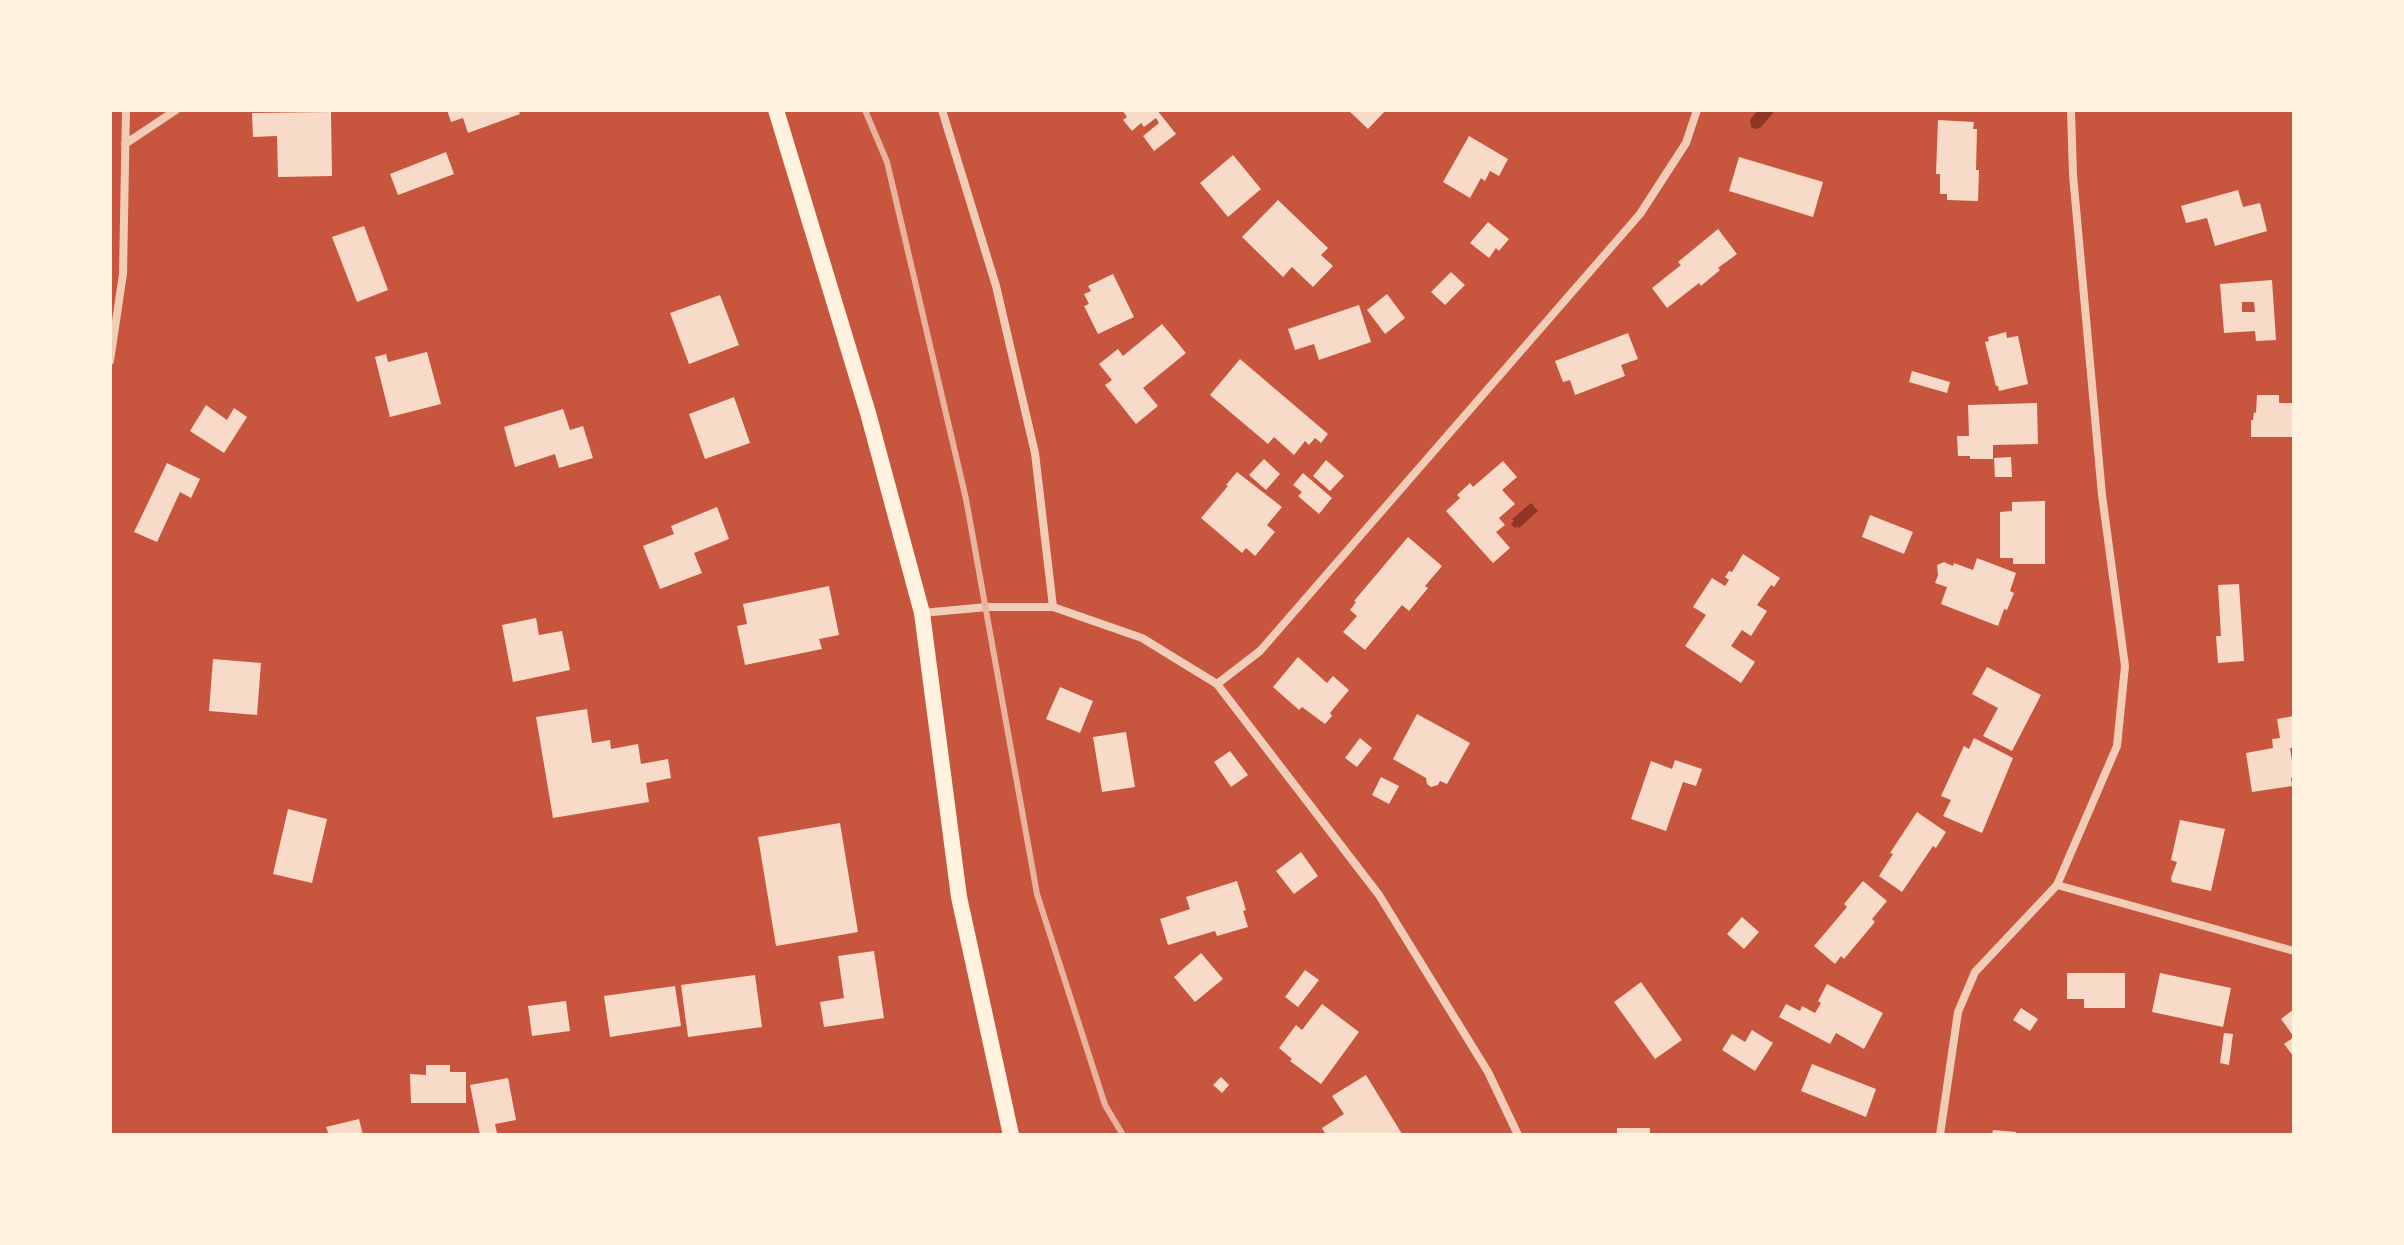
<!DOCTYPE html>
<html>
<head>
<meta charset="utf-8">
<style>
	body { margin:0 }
	#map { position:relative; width:2404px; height:1245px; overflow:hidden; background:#c8553d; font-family:Cabin,sans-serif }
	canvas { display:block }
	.frame { position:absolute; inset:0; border:112px solid #fff3e0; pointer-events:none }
</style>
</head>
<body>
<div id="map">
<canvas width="2404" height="1245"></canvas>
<div class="frame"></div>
</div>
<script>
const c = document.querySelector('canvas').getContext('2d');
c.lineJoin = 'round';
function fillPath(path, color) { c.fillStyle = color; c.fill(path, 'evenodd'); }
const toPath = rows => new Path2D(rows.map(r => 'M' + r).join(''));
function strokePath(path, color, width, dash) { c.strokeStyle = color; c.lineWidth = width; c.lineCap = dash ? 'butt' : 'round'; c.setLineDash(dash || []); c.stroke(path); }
fillPath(toPath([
	[1758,110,1773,110,1773,113,1760,128,1755,129,1751,127,1750,120],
	[1531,503,1538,511,1519,528,1517,526,1515,528,1511,524,1514,521,1512,519]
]), '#8f3625');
fillPath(toPath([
	[447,110,518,110,520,114,468,133,463,118,451,122],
	[1122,110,1157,110,1176,134,1154,151,1143,136,1159,123,1156,118,1144,127,1141,123,1132,131,1123,120,1127,117],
	[1348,110,1386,110,1368,129],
	[331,112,332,176,278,177,277,136,253,137,252,113],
	[1938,120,1974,122,1973,129,1977,129,1976,170,1979,170,1978,201,1947,200,1947,194,1940,194,1940,174,1936,174],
	[1469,136,1508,159,1499,176,1490,171,1485,181,1481,178,1470,198,1443,182],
	[446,152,454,174,398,195,390,174],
	[1233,155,1261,189,1228,217,1200,183],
	[1739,157,1823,182,1813,217,1729,191],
	[2238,190,2243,207,2260,203,2267,231,2215,246,2207,218,2186,223,2181,206],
	[1278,200,1328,248,1321,255,1333,266,1313,287,1292,267,1283,277,1242,237],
	[1488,222,1509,239,1499,251,1496,248,1489,258,1470,243],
	[364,226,388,290,357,302,332,237],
	[1718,229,1737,254,1718,268,1720,270,1701,286,1699,283,1667,308,1652,288,1681,265,1678,262],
	[1451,272,1465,285,1445,305,1431,292],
	[1113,274,1134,317,1098,334,1084,306,1089,304,1084,294,1091,291,1088,286],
	[2272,280,2276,340,2256,341,2255,331,2224,333,2220,284],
	[2242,302,2254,302,2255,312,2242,312],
	[1387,294,1405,318,1385,334,1367,310],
	[720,295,739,345,689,364,670,313],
	[1359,305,1371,342,1319,360,1314,344,1295,350,1288,329],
	[1162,324,1186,353,1143,388,1158,406,1136,424,1105,385,1112,380,1099,364,1118,349,1123,356],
	[2006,332,2007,338,2018,336,2028,384,1999,391,1998,386,1996,386,1985,342,1989,341,1988,337],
	[1628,333,1638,359,1621,365,1625,376,1575,395,1570,380,1563,382,1555,361],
	[427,352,441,404,390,417,375,357,386,354,388,362],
	[1240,359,1328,434,1321,443,1315,438,1309,445,1305,441,1294,455,1274,437,1268,444,1210,395],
	[1912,371,1950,382,1947,393,1909,382],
	[2257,395,2279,395,2279,403,2294,403,2294,437,2251,437,2251,420,2253,420,2254,412,2256,413],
	[734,397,750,443,705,459,689,414],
	[2037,403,2038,444,1993,445,1993,459,1970,459,1970,456,1958,456,1957,436,1969,436,1968,405],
	[206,405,227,420,234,408,247,417,224,453,190,431],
	[563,409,570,430,583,426,593,458,559,468,555,454,515,467,504,427],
	[2011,457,2012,477,1995,477,1994,458],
	[1264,459,1280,474,1266,490,1249,475],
	[1326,460,1344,476,1330,491,1313,476],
	[1503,461,1517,477,1502,490,1515,504,1499,518,1505,525,1496,532,1510,548,1493,563,1446,511,1460,498,1457,495,1470,483,1473,487],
	[167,463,200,479,191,498,180,492,157,542,134,532],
	[1237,472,1282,507,1267,525,1275,532,1255,556,1246,548,1242,553,1201,518,1228,486,1226,485],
	[1303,473,1332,498,1319,514,1298,496,1302,492,1293,485],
	[2045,501,2045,564,2013,564,2013,558,2000,558,2000,512,2012,511,2012,502],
	[717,507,729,539,694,553,702,573,660,589,643,546,674,534,671,526],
	[1870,515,1913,532,1904,554,1862,537],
	[1408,537,1442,566,1425,586,1428,588,1409,611,1402,605,1365,650,1343,632,1357,616,1350,610,1356,602,1354,601],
	[1743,554,1780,578,1774,587,1771,585,1757,605,1767,611,1751,636,1742,630,1731,646,1755,662,1741,683,1685,646,1706,615,1693,607,1712,578,1725,586,1729,580,1725,577,1729,571,1732,572],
	[1977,558,2016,573,2010,591,2014,593,2007,610,2004,609,1998,626,1941,604,1947,587,1935,583,1938,575,1937,565,1944,562,1953,566,1954,563,1973,570],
	[2239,584,2244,661,2218,663,2216,636,2221,636,2218,585],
	[829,586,839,635,819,639,822,649,745,665,737,626,747,624,743,604],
	[536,618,539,635,562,631,570,670,513,682,502,625],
	[1298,657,1327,683,1333,676,1349,690,1330,713,1332,716,1325,724,1302,707,1299,710,1273,687],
	[213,659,261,663,257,715,209,711],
	[1987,667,2041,695,2012,751,1983,736,1998,708,1972,694],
	[1060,687,1093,701,1080,733,1046,719],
	[587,709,592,743,610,740,611,749,638,744,641,764,668,759,671,778,646,783,649,802,553,818,536,717],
	[1417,714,1470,743,1447,784,1440,781,1438,785,1431,787,1427,784,1426,778,1393,759],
	[2294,716,2294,748,2290,748,2294,774,2294,777,2291,778,2292,786,2252,792,2246,753,2273,748,2272,739,2280,738,2277,719],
	[1126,732,1135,787,1102,792,1093,737],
	[1360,738,1372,748,1357,767,1345,758],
	[1974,738,2013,758,1982,833,1943,816,1951,800,1941,796,1964,746,1969,749],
	[1230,751,1248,775,1231,787,1214,762],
	[1675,760,1702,769,1696,786,1683,782,1666,831,1631,819,1651,761,1672,769],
	[1381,777,1399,786,1389,804,1372,795],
	[288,809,327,819,312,883,273,874],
	[1917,812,1946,832,1936,848,1933,846,1902,892,1879,876,1893,854,1890,853],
	[2180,820,2225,829,2211,891,2172,882,2171,878,2177,862,2171,860],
	[840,823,858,932,776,946,758,837],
	[1301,852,1318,876,1294,894,1276,871],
	[1237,881,1246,910,1243,911,1248,927,1217,936,1215,931,1168,945,1160,919,1190,909,1186,897],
	[1863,881,1887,901,1872,919,1875,922,1844,959,1841,956,1835,964,1814,946,1847,907,1844,904],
	[1742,917,1759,932,1744,949,1727,934],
	[874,951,884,1018,824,1027,820,1002,844,998,838,956],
	[1201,953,1223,979,1195,1002,1174,977],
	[1305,970,1319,980,1298,1007,1285,997],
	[2067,973,2125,973,2125,1008,2084,1008,2084,999,2067,999],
	[2160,973,2231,988,2223,1027,2152,1012],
	[755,975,762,1027,688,1037,681,985],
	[1641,982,1682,1040,1655,1059,1614,1002],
	[1827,984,1883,1013,1864,1049,1836,1033,1830,1044,1779,1017,1786,1004,1800,1011,1802,1006,1815,1013,1821,1003,1818,1001],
	[675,986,681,1026,610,1037,604,996],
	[566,1001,570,1031,532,1036,528,1006],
	[1322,1004,1359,1032,1321,1084,1290,1061,1292,1059,1279,1048,1296,1025,1302,1030],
	[2021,1008,2038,1019,2030,1031,2013,1020],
	[2294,1009,2294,1057,2284,1044,2294,1037,2281,1019],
	[1752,1030,1773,1043,1755,1071,1722,1050,1732,1034,1745,1042],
	[2224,1033,2233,1034,2229,1065,2220,1063],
	[1812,1064,1876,1089,1866,1117,1801,1091],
	[426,1065,450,1065,450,1072,466,1072,466,1103,411,1103,410,1074,426,1075],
	[1366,1075,1402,1134,1326,1135,1322,1128,1344,1114,1332,1096],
	[1221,1077,1229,1085,1222,1093,1213,1085],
	[508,1078,516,1120,495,1124,497,1133,480,1135,470,1085],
	[359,1119,363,1135,329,1135,326,1127],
	[1617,1128,1650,1128,1650,1135,1617,1135],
	[1993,1130,2016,1132,2016,1135,1992,1135]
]), '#f7dbc8');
strokePath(toPath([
	[942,110,996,286,1035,453,1053,607],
	[125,144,176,110],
	[110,361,123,274,126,110],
	[922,613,987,607,1053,607,1142,638,1217,684,1379,895,1488,1072,1518,1135],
	[1217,684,1260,651,1640,214,1686,143,1697,110],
	[2057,885,2294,951],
	[1940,1135,1958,1012,1975,972,2057,885,2117,746,2125,666,2102,495,2073,175,2071,110]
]), '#f1ccb7', 8);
strokePath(toPath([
	[776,110,868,413,922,613,959,897,1011,1135]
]), '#fff3e0', 16);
strokePath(toPath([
	[865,110,887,162,966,499,1037,894,1105,1105,1123,1135]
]), '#e9b49f', 6);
</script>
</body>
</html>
